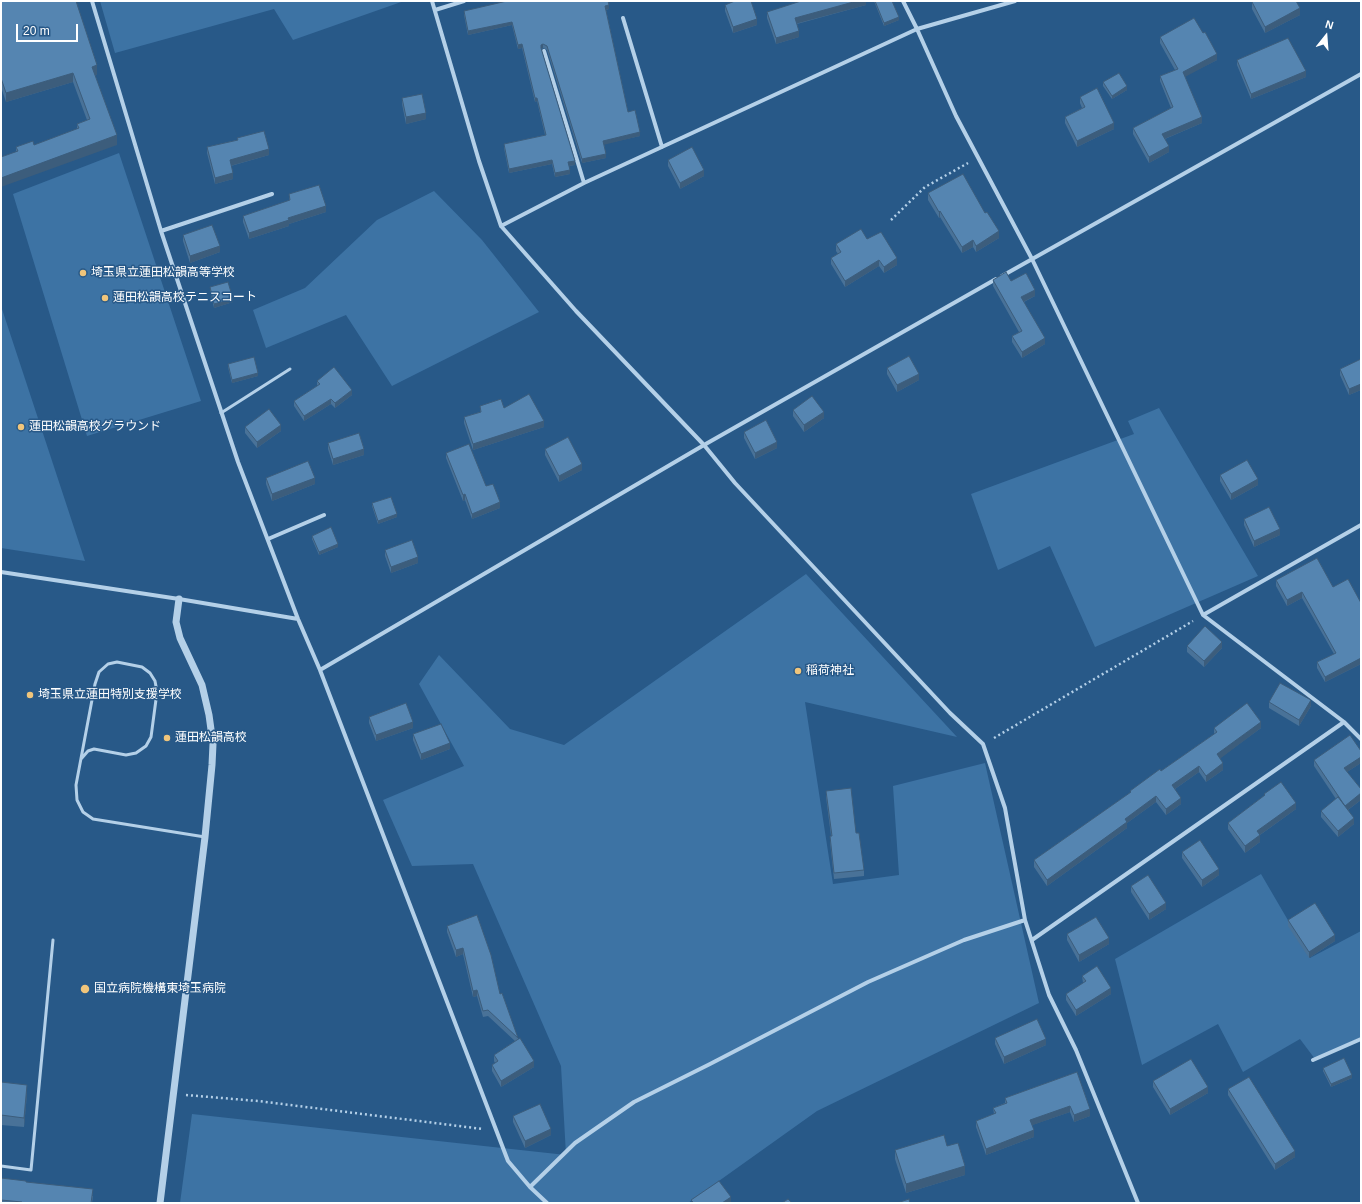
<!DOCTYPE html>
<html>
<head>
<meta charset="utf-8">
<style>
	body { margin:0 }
	#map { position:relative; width:1362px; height:1204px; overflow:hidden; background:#285988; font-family:Helvetica,sans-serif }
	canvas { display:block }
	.frame { position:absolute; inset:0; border:2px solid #fff; pointer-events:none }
	.north { position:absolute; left:1306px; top:16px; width:40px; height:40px; -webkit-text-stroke:3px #285988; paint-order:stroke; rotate:17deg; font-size:11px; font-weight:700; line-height:16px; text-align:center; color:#fff }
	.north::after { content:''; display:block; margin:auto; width:14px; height:18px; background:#fff; clip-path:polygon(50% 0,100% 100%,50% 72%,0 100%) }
	.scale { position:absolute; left:16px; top:24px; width:62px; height:18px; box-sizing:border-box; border:2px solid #fff; border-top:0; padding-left:5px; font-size:12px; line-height:14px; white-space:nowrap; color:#fff; -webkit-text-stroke:3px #285988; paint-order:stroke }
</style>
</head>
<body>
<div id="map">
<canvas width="1362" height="1204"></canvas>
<div class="frame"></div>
<div class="north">N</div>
<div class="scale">20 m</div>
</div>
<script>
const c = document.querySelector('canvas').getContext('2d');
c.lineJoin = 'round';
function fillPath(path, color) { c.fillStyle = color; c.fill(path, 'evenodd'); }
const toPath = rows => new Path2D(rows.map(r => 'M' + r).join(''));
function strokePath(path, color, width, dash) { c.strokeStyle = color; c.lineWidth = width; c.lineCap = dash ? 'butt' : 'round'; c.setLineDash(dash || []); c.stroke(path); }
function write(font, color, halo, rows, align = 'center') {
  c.font = font + ' Helvetica,"Noto Sans JP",sans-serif'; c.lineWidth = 3; c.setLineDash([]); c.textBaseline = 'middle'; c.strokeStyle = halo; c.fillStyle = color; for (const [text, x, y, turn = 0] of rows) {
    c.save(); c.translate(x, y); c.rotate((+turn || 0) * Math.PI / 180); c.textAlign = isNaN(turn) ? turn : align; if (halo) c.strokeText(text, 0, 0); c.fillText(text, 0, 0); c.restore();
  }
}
fillPath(toPath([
	[100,1,404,1,293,40,274,9,115,53],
	[119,153,201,401,87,436,13,194],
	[434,191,482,240,539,312,392,386,346,315,266,348,253,310,305,288,377,220],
	[1,306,85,561,1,548],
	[1159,408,1258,576,1095,647,1050,546,998,570,971,494,1134,434,1128,421],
	[806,574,957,737,805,702,833,884,899,875,893,786,985,763,1039,1003,817,1111,688,1203,180,1203,192,1114,566,1155,561,1066,473,864,412,866,383,800,464,766,419,684,439,655,510,729,564,745],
	[1261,874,1310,958,1361,931,1361,1037,1315,1059,1300,1039,1243,1072,1218,1024,1142,1065,1115,959]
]), '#3d73a4');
strokePath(toPath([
	[891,220,925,187,968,163],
	[994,738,1193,621],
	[186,1095,258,1101,483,1129]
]), '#b4d0e8', 2.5, [2, 3]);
strokePath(toPath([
	[221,413,290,369],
	[81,759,88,751,94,749,126,755,136,753,146,746,151,737,157,692,155,681,150,673,142,667,117,662,108,664,99,672,95,684,76,785,77,800,83,812,93,819,205,837],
	[1,1166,31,1170,53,940]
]), '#b4d0e8', 3);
strokePath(toPath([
	[92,1,161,231,238,462,298,619,320,670,508,1161,530,1187,547,1203],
	[432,1,479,161,501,226,576,311,704,445,735,483,950,713,983,744,1005,808,1025,920,1049,995,1076,1050,1138,1203],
	[903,1,917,29,956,116,1032,259,1203,615,1344,722,1361,739],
	[435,10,464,1],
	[623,18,662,147],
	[544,51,584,183],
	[501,226,584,183,917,29,1015,1],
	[161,231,272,194],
	[1002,276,1361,74],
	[268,539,324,515],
	[1,572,179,599,298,619],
	[1203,615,1361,525],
	[320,670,704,445,996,279],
	[1032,940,1344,722],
	[1313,1060,1361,1039],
	[530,1187,575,1143,634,1102,710,1064,868,982,964,940,1025,920]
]), '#b4d0e8', 4);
strokePath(toPath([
	[160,1203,205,837,212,765,213,744,209,715,202,685,180,638,176,622,179,599]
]), '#b4d0e8', 7);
fillPath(toPath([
	[1,1,97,75,95,75,117,145,16,152,16,147,34,145,77,129,77,124,87,120,73,82,6,102,1,87],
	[866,1,866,5,797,24,799,37,776,44,767,18,767,12],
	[874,1,892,1,899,20,884,26],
	[1252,2,1300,15,1265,33,1252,9],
	[725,5,757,25,733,33,725,11],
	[609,9,606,10,628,112,640,136,604,144,606,158,582,163,547,50,543,48,541,50,575,165,569,166,570,174,555,177,552,164,509,173,504,148,504,144,545,135,537,101,535,102,522,48,518,49,512,25,468,35,464,15,464,11],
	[1160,37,1217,60,1185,76,1202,123,1165,139,1169,152,1149,163,1133,134,1133,128,1171,108,1160,81,1160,76,1175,70,1160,43],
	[1237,60,1306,77,1251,99,1237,65],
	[1103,82,1127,90,1112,99,1103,86],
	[1080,97,1114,129,1077,147,1065,123,1065,117,1082,108,1080,103],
	[402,98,426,119,406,124,402,104],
	[237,138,269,155,231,166,233,179,215,184,207,153,207,147,237,140],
	[668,160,704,176,680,189,668,166],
	[928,193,999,238,976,252,973,247,962,253,940,217,939,218,928,200],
	[289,194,326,212,289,224,289,226,249,239,243,222,243,216,289,201],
	[183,235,220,252,190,263,183,241],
	[836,244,897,265,884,273,879,266,845,287,831,264,831,258,838,254,836,251],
	[993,280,1011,281,1035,296,1024,302,1045,344,1022,358,1012,342,1012,336,1019,332,993,286],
	[210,287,233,302,214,308,210,290],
	[1361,359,1361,390,1349,395,1340,375,1340,369],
	[228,364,258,376,232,383,228,367],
	[887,368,919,380,897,392,887,374],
	[317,381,352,395,335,408,331,404,304,421,294,406,294,401,317,386],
	[480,406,504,408,544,427,473,450,464,423,464,417,480,412],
	[793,410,824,418,804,432,793,416],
	[245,427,281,431,257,448,245,433],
	[744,432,777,448,755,459,744,438],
	[328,443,364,455,333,465,328,449],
	[545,449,582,470,559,482,545,455],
	[446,453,500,508,472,519,465,500,463,501,446,458],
	[1220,475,1258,485,1231,500,1220,481],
	[266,478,315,484,272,501,266,484],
	[372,503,397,517,378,524,372,506],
	[1244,519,1280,535,1254,547,1244,525],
	[312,536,338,547,319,555,312,539],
	[385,550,418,563,391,573,385,556],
	[1276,580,1333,587,1361,603,1361,664,1325,682,1317,668,1317,662,1334,654,1302,598,1287,606,1276,586],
	[1187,646,1222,648,1204,667,1187,652],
	[1269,702,1311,706,1299,726,1269,708],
	[369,717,413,728,376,741,369,723],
	[1214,728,1261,728,1220,758,1223,770,1206,782,1199,772,1175,789,1181,804,1166,815,1156,802,1127,823,1127,828,1047,886,1034,867,1034,860,1130,793,1130,791,1161,771,1214,734],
	[413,734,450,749,421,760,413,740],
	[1314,760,1361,763,1347,772,1361,789,1361,800,1348,810,1354,824,1338,837,1321,817,1321,811,1336,799,1314,766],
	[826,791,856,833,864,870,864,876,834,879,830,842,830,836,831,836,826,797],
	[1264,794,1296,809,1260,835,1260,842,1245,853,1228,829,1228,823,1264,796],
	[1182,852,1219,875,1202,887,1182,858],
	[1131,886,1166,909,1149,920,1131,892],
	[1288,920,1335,941,1309,958,1288,926],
	[447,926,500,994,518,1038,518,1040,534,1067,501,1087,492,1071,492,1065,495,1063,494,1061,494,1055,515,1041,488,1016,483,1017,477,996,473,997,463,954,456,957,447,932],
	[1067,934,1109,944,1079,962,1067,940],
	[1082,976,1111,994,1076,1016,1066,1000,1066,994,1083,983],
	[995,1038,1046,1045,1004,1064,995,1044],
	[1323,1068,1352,1078,1331,1087,1323,1071],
	[1077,1072,1090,1116,1074,1122,1070,1112,1032,1125,1034,1137,986,1155,976,1127,976,1121,994,1114,993,1108,1005,1103,1005,1098],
	[1153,1081,1208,1093,1170,1115,1153,1087],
	[1,1082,27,1094,24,1127,1,1125],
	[1228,1089,1295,1157,1275,1170,1228,1095],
	[513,1116,551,1135,525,1148,513,1122],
	[947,1146,965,1175,906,1193,895,1159,895,1150],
	[1,1178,93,1196,92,1203,1,1203]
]), '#497298');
fillPath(toPath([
	[857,1,866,1,866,5,795,24,795,18],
	[609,5,609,9,605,10,605,6],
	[1300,8,1300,15,1265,33,1265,27],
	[899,17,899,20,884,26,884,23],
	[757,19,757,25,733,33,733,27],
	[512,22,512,25,468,35,468,31],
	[799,31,799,37,776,44,776,38],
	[522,44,522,48,518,49,518,45],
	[543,44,543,48,541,49,541,52,541,45],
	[1217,54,1217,60,1183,78,1183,72],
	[97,65,97,75,92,76,92,67],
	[1306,71,1306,77,1251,99,1251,94],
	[73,73,73,82,6,102,6,93],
	[1127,86,1127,90,1112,99,1112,96],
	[535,98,537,98,537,101,535,102],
	[426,113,426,119,406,124,406,117],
	[1202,117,1202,123,1162,140,1162,134],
	[1114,123,1114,129,1077,147,1077,141],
	[640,132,640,136,603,145,603,141],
	[117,135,117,145,1,187,1,178],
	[1169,146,1169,152,1149,163,1149,157],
	[269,149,269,155,230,166,230,160],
	[606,154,606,158,582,163,582,159],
	[552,160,552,164,509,173,509,169],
	[575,161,575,165,568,166,568,162],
	[570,170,570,174,555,177,555,173],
	[704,170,704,176,680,189,680,183],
	[233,173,233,179,215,184,215,178],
	[326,206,326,212,289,224,289,226,249,239,249,233,288,218],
	[940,211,940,217,939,218,939,212],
	[999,231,999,238,976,252,976,246],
	[973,240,973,247,962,253,962,247],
	[220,246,220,252,190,263,190,256],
	[897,258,897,265,884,273,884,267],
	[879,260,879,266,845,287,845,281],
	[1035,290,1035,296,1021,303,1021,297],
	[233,299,233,302,214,308,214,304],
	[1045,338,1045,344,1022,358,1022,352],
	[258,373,258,376,232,383,232,380],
	[919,374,919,380,897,392,897,385],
	[1361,384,1361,390,1349,395,1349,389],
	[352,390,352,395,335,408,335,403],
	[331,399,331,404,304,421,304,416],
	[824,412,824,418,804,432,804,425],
	[544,421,544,427,473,450,473,444],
	[281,425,281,431,257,448,257,442],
	[777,442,777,448,755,459,755,453],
	[364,449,364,455,333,465,333,459],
	[582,464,582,470,559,482,559,476],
	[315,478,315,484,272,501,272,494],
	[1258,479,1258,485,1231,500,1231,494],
	[465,494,465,500,463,501,463,495],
	[500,502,500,508,472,519,472,514],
	[397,514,397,517,378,524,378,521],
	[1280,529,1280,535,1254,547,1254,541],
	[338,544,338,547,319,555,319,552],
	[418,557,418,563,391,573,391,567],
	[1302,592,1302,598,1287,606,1287,600],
	[1222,642,1222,648,1204,667,1204,661],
	[1361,658,1361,664,1325,682,1325,677],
	[1311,700,1311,706,1299,726,1299,720],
	[413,722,413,728,376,741,376,735],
	[1261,722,1261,728,1217,761,1217,754],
	[450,743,450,749,421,760,421,754],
	[1361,757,1361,763,1344,774,1344,768],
	[1223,763,1223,770,1206,782,1206,776],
	[1199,766,1199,772,1172,791,1172,785],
	[1361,793,1361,800,1345,812,1345,806],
	[1156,796,1156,802,1127,823,1127,828,1047,886,1047,880,1125,819],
	[1181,798,1181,804,1166,815,1166,809],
	[1296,803,1296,809,1257,837,1257,831],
	[1354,818,1354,824,1338,837,1338,831],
	[1260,835,1260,842,1245,853,1245,846],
	[1219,869,1219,875,1202,887,1202,880],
	[1166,903,1166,909,1149,920,1149,914],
	[1335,935,1335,941,1309,958,1309,952],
	[1109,938,1109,944,1079,962,1079,955],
	[463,948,463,954,456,957,456,950],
	[1111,988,1111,994,1076,1016,1076,1010],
	[477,990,477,996,473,997,473,991],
	[1046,1039,1046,1045,1004,1064,1004,1057],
	[534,1061,534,1067,501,1087,501,1081],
	[1352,1075,1352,1078,1331,1087,1331,1084],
	[27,1085,27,1094,24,1127,24,1118],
	[1208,1087,1208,1093,1170,1115,1170,1109],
	[1070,1106,1070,1112,1030,1126,1030,1120],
	[1090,1109,1090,1116,1074,1122,1074,1115],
	[551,1129,551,1135,525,1148,525,1141],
	[1034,1130,1034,1137,986,1155,986,1149],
	[1295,1151,1295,1157,1275,1170,1275,1164],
	[965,1166,965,1175,906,1193,906,1184],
	[731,1197,731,1203,722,1203]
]), '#3c5d7c');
const building = toPath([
	[1,1,76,1,97,65,92,67,117,135,1,178,1,157,18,151,16,147,33,141,34,145,79,128,77,124,90,119,73,73,6,93,1,78,1,1],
	[507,1,608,1,609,5,605,6,628,112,635,110,640,132,603,141,606,154,582,159,547,46,543,44,541,45,541,48,575,161,568,162,570,170,555,173,552,160,509,169,504,144,546,135,537,98,535,98,522,44,518,45,512,22,468,31,464,11,507,1],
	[735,1,751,1,757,19,733,27,725,5,735,1],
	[801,1,857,1,795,18,799,31,776,38,767,12,801,1],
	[875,1,892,1,899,17,884,23,875,1],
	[1255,1,1296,1,1300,8,1265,27,1252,2,1255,1],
	[1194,18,1203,33,1205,32,1217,54,1183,72,1202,117,1162,134,1169,146,1149,157,1133,128,1173,107,1160,76,1178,69,1160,37,1194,18],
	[1288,38,1306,71,1251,94,1237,60,1288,38],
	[1119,73,1127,86,1112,96,1103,82,1119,73],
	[1097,88,1114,123,1077,141,1065,117,1085,107,1080,97,1097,88],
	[422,94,426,113,406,117,402,98,422,94],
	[264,131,269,149,230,160,233,173,215,178,207,147,238,140,237,138,264,131],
	[692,147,704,170,680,183,668,160,692,147],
	[963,174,985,213,987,212,999,231,976,246,973,240,962,247,940,211,939,212,928,193,963,174],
	[319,185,326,206,288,218,289,220,249,233,243,216,290,200,289,194,319,185],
	[212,225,220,246,190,256,183,235,212,225],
	[861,229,867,239,881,232,897,258,884,267,879,260,845,281,831,258,841,252,836,244,861,229],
	[1006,272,1011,281,1026,273,1035,290,1021,297,1045,338,1022,352,1012,336,1022,331,993,280,1006,272],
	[228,282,233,299,214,304,210,287,228,282],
	[909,356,919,374,897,385,887,368,909,356],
	[254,357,258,373,232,380,228,364,254,357],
	[1361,359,1361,384,1349,389,1340,369,1361,359],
	[334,367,352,390,335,403,331,399,304,416,294,401,320,384,317,381,334,367],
	[529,394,544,421,473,444,464,417,481,412,480,406,501,399,504,408,529,394],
	[812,396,824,412,804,425,793,410,812,396],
	[269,409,281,425,257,442,245,427,269,409],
	[766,420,777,442,755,453,744,432,766,420],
	[359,433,364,449,333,459,328,443,359,433],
	[568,437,582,464,559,476,545,449,568,437],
	[469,444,486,486,493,484,500,502,472,514,465,494,463,495,446,453,469,444],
	[1247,460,1258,479,1231,494,1220,475,1247,460],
	[308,461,315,478,272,494,266,478,308,461],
	[391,497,397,514,378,521,372,503,391,497],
	[1269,507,1280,529,1254,541,1244,519,1269,507],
	[331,527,338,544,319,552,312,536,331,527],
	[412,540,418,557,391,567,385,550,412,540],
	[1317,558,1333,587,1348,579,1361,603,1361,658,1325,677,1317,662,1336,653,1302,592,1287,600,1276,580,1317,558],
	[1205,626,1222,642,1204,661,1187,646,1205,626],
	[1280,683,1311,700,1299,720,1269,702,1280,683],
	[406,703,413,722,376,735,369,717,406,703],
	[1247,703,1261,722,1217,754,1223,763,1206,776,1199,766,1172,785,1181,798,1166,809,1156,796,1125,819,1127,822,1047,880,1034,860,1131,792,1130,791,1160,769,1161,771,1217,732,1214,728,1247,703],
	[441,724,450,743,421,754,413,734,441,724],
	[1350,735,1361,751,1361,757,1344,768,1361,789,1361,793,1345,806,1314,760,1350,735],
	[1281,782,1296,803,1257,831,1260,835,1245,846,1228,823,1265,795,1264,794,1281,782],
	[851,788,856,833,859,833,864,870,834,873,830,836,832,836,826,791,851,788],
	[1338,797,1354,818,1338,831,1321,811,1338,797],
	[1200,840,1219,869,1202,880,1182,852,1200,840],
	[1148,875,1166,903,1149,914,1131,886,1148,875],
	[1315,903,1335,935,1309,952,1288,920,1315,903],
	[477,915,491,955,500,994,502,993,518,1038,488,1010,483,1011,477,990,473,991,463,948,456,950,447,926,477,915],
	[1096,917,1109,938,1079,955,1067,934,1096,917],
	[1097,966,1111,988,1076,1010,1066,994,1086,981,1082,976,1097,966],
	[1037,1019,1046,1039,1004,1057,995,1038,1037,1019],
	[520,1038,534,1061,501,1081,492,1065,498,1061,494,1055,520,1038],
	[1344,1058,1352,1075,1331,1084,1323,1068,1344,1058],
	[1191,1059,1208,1087,1170,1109,1153,1081,1191,1059],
	[1077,1072,1090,1109,1074,1115,1070,1106,1030,1120,1034,1130,986,1149,976,1121,996,1113,993,1108,1007,1103,1005,1098,1077,1072],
	[1249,1077,1295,1151,1275,1164,1228,1089,1249,1077],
	[1,1082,27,1085,24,1118,1,1115,1,1082],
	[540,1104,551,1129,525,1141,513,1116,540,1104],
	[944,1135,947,1146,958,1143,965,1166,906,1184,895,1150,944,1135],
	[1,1178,26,1181,26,1182,93,1189,91,1203,22,1203,22,1202,1,1200,1,1178],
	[719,1181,731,1197,722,1203,694,1203,691,1200,719,1181],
	[788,1199,792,1203,782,1203,788,1199],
	[909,1199,910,1203,897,1203,909,1199]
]);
fillPath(building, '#5585b1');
strokePath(building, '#3c5d7c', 1);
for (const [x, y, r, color] of [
	[83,273,4,"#f0c57b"],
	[105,298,4,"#f0c57b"],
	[21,427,4,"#f0c57b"],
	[798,671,4,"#f0c57b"],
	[30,695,4,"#f0c57b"],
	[167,738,4,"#f0c57b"],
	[85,989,5,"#f0c57b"]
]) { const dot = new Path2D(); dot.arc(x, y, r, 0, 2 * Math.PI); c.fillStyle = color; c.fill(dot); strokePath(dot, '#285988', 1.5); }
write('12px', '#fff', '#285988', [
	["埼玉県立蓮田松韻高等学校",91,273],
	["蓮田松韻高校テニスコート",113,298],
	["蓮田松韻高校グラウンド",29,427],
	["稲荷神社",806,671],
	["埼玉県立蓮田特別支援学校",38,695],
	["蓮田松韻高校",175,738],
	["国立病院機構東埼玉病院",94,989]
], 'left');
</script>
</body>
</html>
